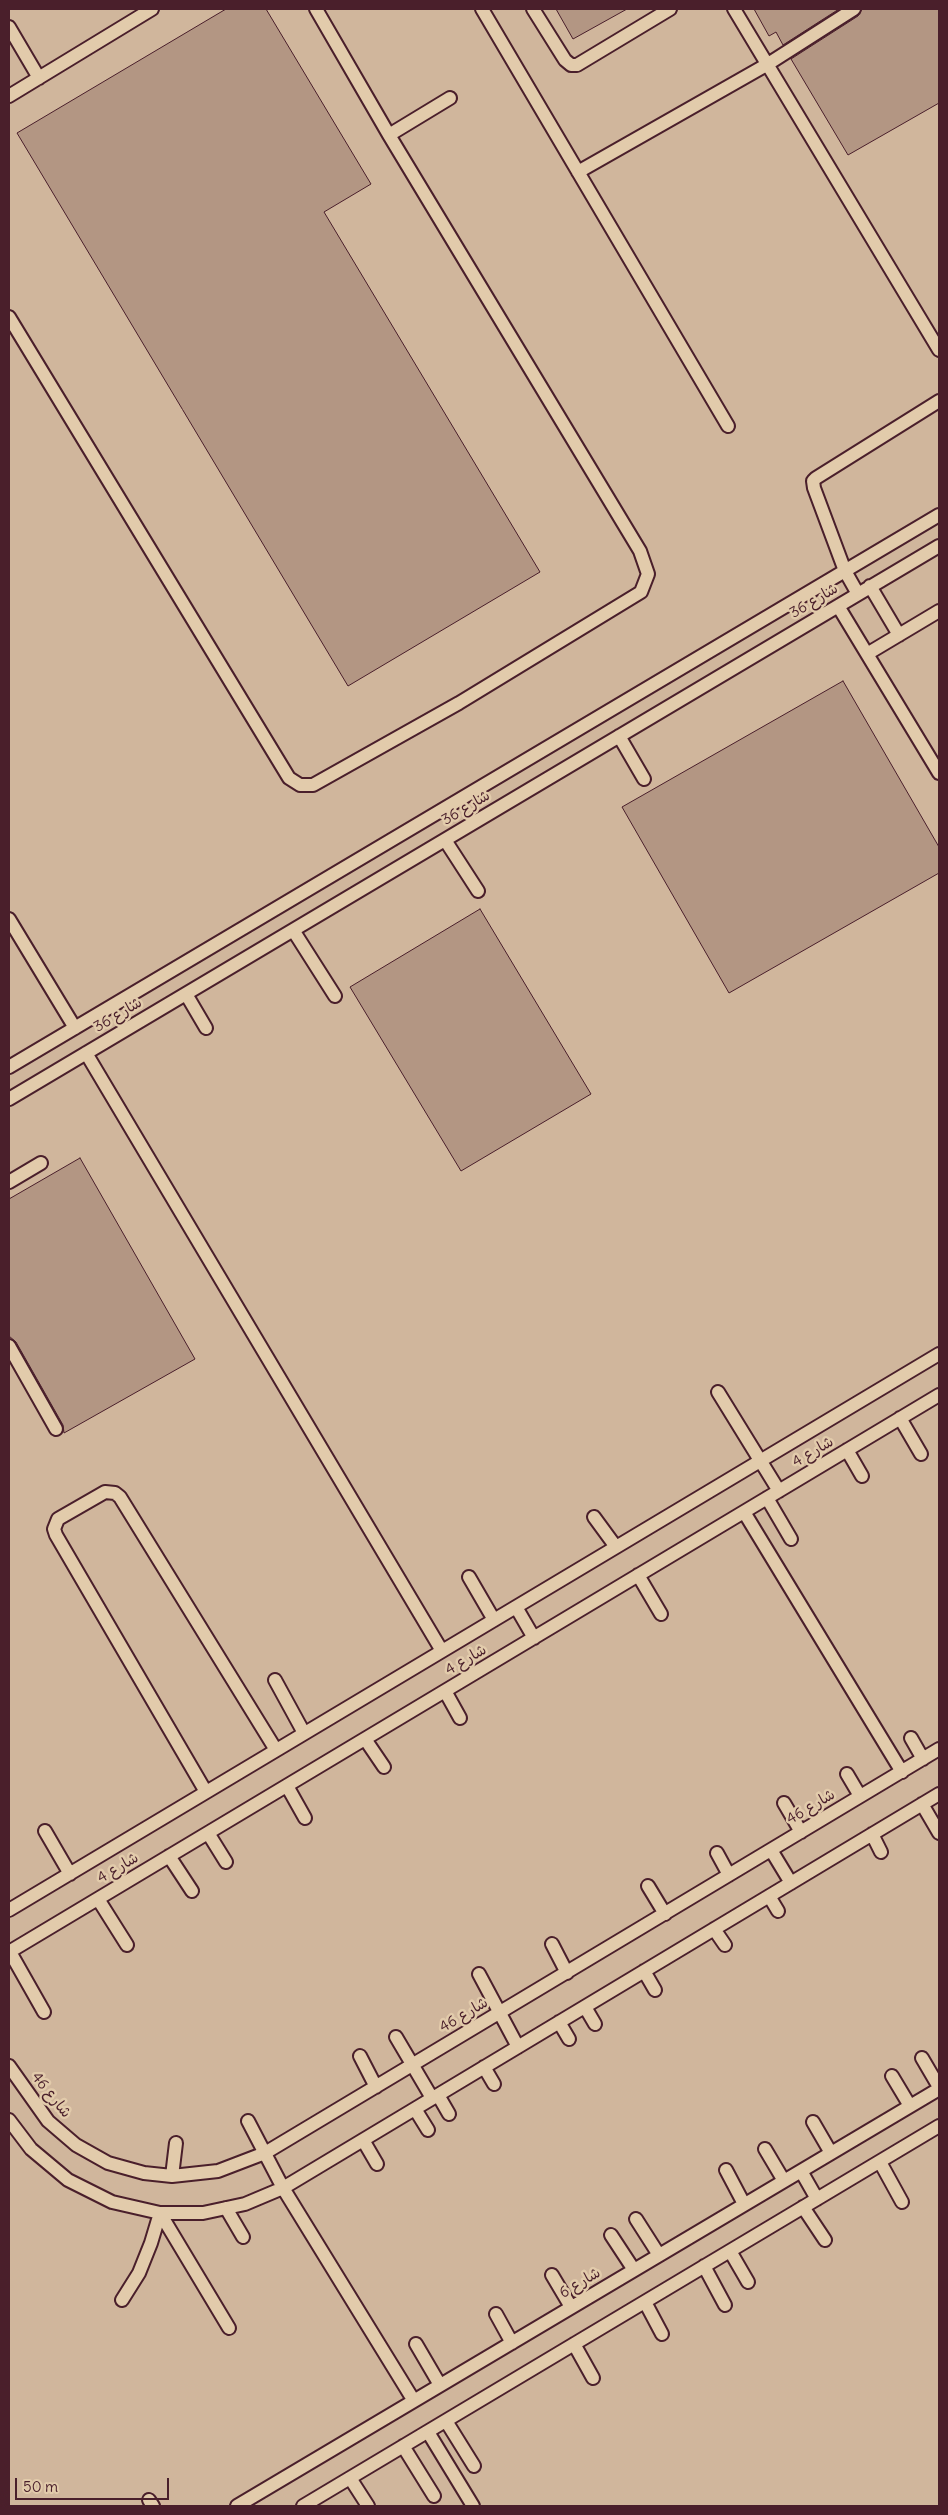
<!DOCTYPE html>
<html>
<head>
<meta charset="utf-8">
<style>
	body { margin:0 }
	#map { position:relative; width:948px; height:2515px; overflow:hidden; background:#dcc4a6; font-family:Delius,sans-serif }
	canvas { display:block }
	.frame { position:absolute; inset:0; border:10px solid #4a1f2b; pointer-events:none }
	.scale { position:absolute; left:15px; top:2478px; width:154px; height:22px; box-sizing:border-box; border:2px solid #4a1f2b; border-top:0; padding-left:6px; font-size:15px; line-height:18px; white-space:nowrap; color:#4a1f2b; -webkit-text-stroke:4px #e2cbab; paint-order:stroke }
</style>
</head>
<body>
<div id="map">
<canvas width="948" height="2515"></canvas>
<div class="frame"></div>
<div class="scale">50 m</div>
</div>
<script>
const c = document.querySelector('canvas').getContext('2d');
c.lineJoin = 'round';
function fillPath(path, color) { c.fillStyle = color; c.fill(path, 'evenodd'); }
const toPath = rows => new Path2D(rows.map(r => 'M' + r).join(''));
function strokePath(path, color, width, dash) { c.strokeStyle = color; c.lineWidth = width; c.lineCap = dash ? 'butt' : 'round'; c.setLineDash(dash || []); c.stroke(path); }
function write(font, color, halo, rows, align = 'center') {
  c.font = font + ' Delius,"Playpen Sans Arabic",sans-serif'; c.lineWidth = 5; c.setLineDash([]); c.textBaseline = 'middle'; c.strokeStyle = halo; c.fillStyle = color; for (const [text, x, y, turn = 0] of rows) {
    c.save(); c.translate(x, y); c.rotate((+turn || 0) * Math.PI / 180); c.textAlign = isNaN(turn) ? turn : align; if (halo) c.strokeText(text, 0, 0); c.fillText(text, 0, 0); c.restore();
  }
}
fillPath(toPath([
	[9,9,939,9,939,2506,9,2506]
]), '#d0b69c');
const building = toPath([
	[226,9,266,9,371,184,324,212,540,572,348,686,17,133,226,9],
	[556,9,627,9,573,39,556,9],
	[754,9,839,9,783,45,776,32,769,36,754,9],
	[862,9,939,9,939,103,848,155,791,59,858,16,862,9],
	[843,681,939,847,939,873,729,993,622,807,843,681],
	[480,909,591,1094,461,1171,350,987,480,909],
	[80,1158,195,1359,64,1433,63,1425,16,1342,9,1336,9,1199,80,1158]
]);
fillPath(building, '#b39683');
strokePath(building, '#4a1f2b', 1);
const lane = toPath([
	[482,9,728,426],
	[533,9,565,60,571,65,577,65,670,9],
	[734,9,939,350],
	[9,27,39,78],
	[9,96,152,9],
	[389,135,450,98],
	[578,172,768,64,854,9],
	[9,317,289,778,300,785,313,785,459,703,641,592,648,574,640,551,389,135,316,9],
	[870,586,899,635],
	[858,594,845,571,814,488,813,481,816,478,939,401],
	[838,606,939,773],
	[867,654,939,611],
	[619,736,644,779],
	[445,840,478,891],
	[9,919,75,1028],
	[293,930,335,996],
	[186,994,206,1028],
	[86,1053,442,1651],
	[9,1067,939,515],
	[9,1099,939,546],
	[9,1182,41,1163],
	[9,1346,56,1429],
	[718,1392,779,1491],
	[900,1418,921,1454],
	[847,1450,862,1476],
	[767,1498,791,1539],
	[744,1512,902,1772],
	[594,1517,616,1547],
	[638,1575,661,1614],
	[469,1577,494,1620],
	[516,1607,534,1638],
	[275,1680,304,1733],
	[445,1691,460,1718],
	[911,1738,923,1759],
	[365,1739,384,1767],
	[847,1774,860,1796],
	[287,1786,305,1818],
	[206,1792,56,1535,54,1529,58,1519,105,1492,115,1493,120,1497,276,1750],
	[784,1803,801,1832],
	[922,1804,939,1833],
	[45,1831,70,1874],
	[208,1833,226,1862],
	[872,1834,881,1852],
	[771,1850,791,1883],
	[717,1853,729,1875],
	[169,1856,192,1891],
	[648,1886,665,1914],
	[769,1896,778,1911],
	[98,1899,127,1945],
	[9,1910,939,1354],
	[714,1929,725,1945],
	[552,1944,567,1973],
	[9,1952,939,1395],
	[10,1952,44,2012],
	[644,1971,655,1990],
	[479,1974,518,2047],
	[585,2007,595,2024],
	[559,2022,569,2039],
	[396,2037,432,2098],
	[360,2056,376,2087],
	[922,2058,939,2087],
	[9,2066,48,2121,76,2145,108,2163,144,2173,172,2176,218,2171,265,2153,939,1749],
	[484,2067,494,2084],
	[892,2076,910,2106],
	[438,2095,449,2114],
	[415,2109,428,2130],
	[9,2120,31,2149,68,2180,112,2202,160,2213,203,2213,245,2204,283,2188,939,1794],
	[248,2121,283,2188,414,2401],
	[813,2122,831,2153],
	[363,2140,377,2164],
	[765,2149,784,2181],
	[880,2162,902,2202],
	[726,2170,744,2204],
	[801,2171,817,2199],
	[172,2176,176,2143],
	[803,2207,825,2240],
	[226,2208,243,2237],
	[160,2213,229,2328],
	[636,2219,659,2255],
	[611,2235,634,2270],
	[730,2251,748,2282],
	[704,2266,725,2305],
	[552,2275,571,2307],
	[122,2300,139,2273,151,2243,160,2213],
	[645,2302,662,2334],
	[496,2314,512,2343],
	[416,2344,440,2385],
	[574,2344,593,2378],
	[446,2421,474,2466],
	[428,2432,473,2506],
	[403,2446,434,2496],
	[350,2478,368,2506],
	[149,2500,153,2506],
	[237,2506,939,2089],
	[303,2506,939,2126]
]);
strokePath(lane, '#4a1f2b', 16);
strokePath(lane, '#e2cbab', 12);
write('15px', '#4a1f2b', '#e2cbab', [
	["شارع 36",814,601,-31],
	["شارع 36",466,808,-31],
	["شارع 36",118,1015,-31],
	["شارع 4",813,1452,-31],
	["شارع 4",466,1660,-31],
	["شارع 46",811,1807,-31],
	["شارع 4",118,1868,-31],
	["شارع 46",464,2015,-31],
	["شارع 46",51,2095,51],
	["شارع 6",580,2283,-31]
]);
</script>
</body>
</html>
